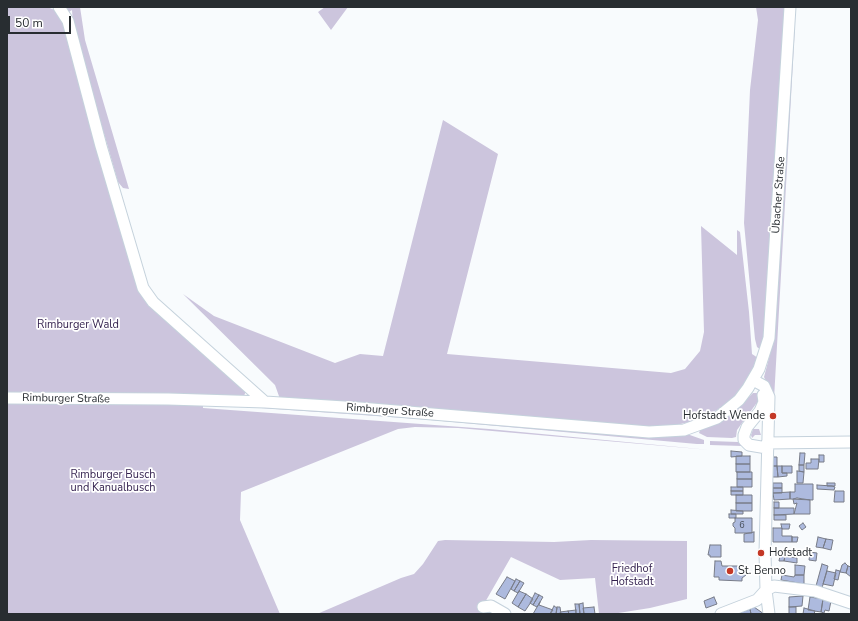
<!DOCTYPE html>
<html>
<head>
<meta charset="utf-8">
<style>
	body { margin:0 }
	#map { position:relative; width:858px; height:621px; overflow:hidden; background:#f8fbfd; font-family:"Nunito Sans",sans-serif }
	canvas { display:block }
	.frame { position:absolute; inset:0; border:8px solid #282d31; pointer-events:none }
	.scale { position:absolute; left:8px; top:16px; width:63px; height:18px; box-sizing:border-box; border:2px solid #282d31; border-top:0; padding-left:5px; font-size:12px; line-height:14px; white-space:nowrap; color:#282d31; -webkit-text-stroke:3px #fff; paint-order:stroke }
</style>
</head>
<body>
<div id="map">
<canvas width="858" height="621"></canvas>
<div class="frame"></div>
<div class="scale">50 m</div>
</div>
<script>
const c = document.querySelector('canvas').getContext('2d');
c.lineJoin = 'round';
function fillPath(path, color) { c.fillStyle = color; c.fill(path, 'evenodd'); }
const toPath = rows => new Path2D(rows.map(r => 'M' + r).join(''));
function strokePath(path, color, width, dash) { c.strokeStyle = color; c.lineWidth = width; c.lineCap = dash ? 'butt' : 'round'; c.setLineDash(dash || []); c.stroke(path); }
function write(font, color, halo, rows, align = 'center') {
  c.font = font + ' "Nunito Sans",sans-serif'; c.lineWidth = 3.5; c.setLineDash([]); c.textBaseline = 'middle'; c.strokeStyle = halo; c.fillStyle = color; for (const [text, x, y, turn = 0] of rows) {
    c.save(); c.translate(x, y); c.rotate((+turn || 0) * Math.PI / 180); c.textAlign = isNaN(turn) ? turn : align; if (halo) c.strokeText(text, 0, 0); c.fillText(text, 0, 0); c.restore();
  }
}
fillPath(toPath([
	[7,7,47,7,60,12,135,279,246,391,244,396,257,405,656,437,687,434,704,440,704,444,697,444,419,419,232,406,203,405,203,408,489,429,710,450,458,428,415,427,398,429,241,492,240,520,280,614,7,614],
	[63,7,80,7,85,40,129,189,123,188,118,182,79,47,73,23,72,10,69,12],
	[325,7,348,7,331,30,318,12],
	[756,7,786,7,768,313,761,350,757,347,755,339,744,223,750,90,758,20],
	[795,12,795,26,774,399,764,377,774,339],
	[443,120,498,154,447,354,671,373,685,369,700,351,704,332,701,226,737,255,737,230,740,232,749,312,752,354,758,358,755,367,741,390,724,406,699,420,662,428,518,417,478,412,463,412,280,399,275,385,183,294,214,316,335,363,360,354,383,356],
	[753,393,757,393,759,397,759,405,756,404,742,423,737,430,736,437,732,438,707,437,699,433,700,430,734,411],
	[753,429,759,429,761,435,755,435,752,438,751,435],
	[710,441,738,442,742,446,710,445],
	[445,540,554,542,591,540,687,541,687,599,650,608,612,614,599,614,595,578,560,580,511,557,484,604,482,614,317,614,401,578,414,574,423,564,438,541]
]), '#ccc5dd');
const building = toPath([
	[731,451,742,452,742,456,731,457,731,451],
	[800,453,805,453,804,465,799,465,800,453],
	[819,455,824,455,824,462,819,462,819,455],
	[750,456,750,464,736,464,736,456,750,456],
	[771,457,777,457,777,466,772,466,771,457],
	[811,459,819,459,818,469,806,469,806,463,811,463,811,459],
	[736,464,750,464,750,472,736,472,736,464],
	[799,465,804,465,804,472,799,471,799,465],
	[772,466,777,466,778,477,772,477,772,466],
	[777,466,782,466,782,473,787,473,787,476,778,477,777,466],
	[782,466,792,466,792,473,782,473,782,466],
	[797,471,804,472,803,483,797,483,797,471],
	[737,472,752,472,752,479,737,479,737,472],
	[737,479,752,479,752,487,737,487,737,479],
	[773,483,782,483,782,488,773,488,773,483],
	[827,483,835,483,835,486,827,486,827,483],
	[795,484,813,484,813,500,790,499,790,492,795,492,795,484],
	[817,485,832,486,835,487,834,490,817,489,817,485],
	[731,487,743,487,743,491,731,491,731,487],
	[773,488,782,488,782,493,773,493,773,488],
	[731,491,743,491,743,495,731,495,731,491],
	[835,491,844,491,844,502,834,502,835,491],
	[790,492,790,499,774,500,773,493,790,492],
	[736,495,752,495,752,503,736,503,736,495],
	[797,498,810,500,810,514,794,514,797,503,794,504,793,499,797,498],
	[774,502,779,502,779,508,774,508,774,502],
	[736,503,752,503,752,511,736,511,736,503],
	[774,508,794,508,794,514,774,515,774,508],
	[731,510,743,511,743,514,731,514,731,510],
	[729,514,736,514,736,518,729,518,729,514],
	[774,515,786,515,786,520,774,520,774,515],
	[735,518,752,518,752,533,735,533,735,528,733,526,733,523,735,522,735,518],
	[803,523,806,527,802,530,799,526,803,523],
	[781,524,790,524,789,529,782,529,781,524],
	[773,528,782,528,782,536,792,536,792,542,773,542,773,528],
	[754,532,754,542,744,542,744,534,754,532],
	[792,537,798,537,797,542,792,542,792,537],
	[818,537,826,539,823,548,816,547,818,537],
	[826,539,833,540,831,550,823,548,826,539],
	[710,545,721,545,721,557,710,557,710,555,708,555,710,545],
	[810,552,817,553,816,561,809,560,810,552],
	[780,556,785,556,784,561,779,561,780,556],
	[785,556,797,558,797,563,784,561,785,556],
	[715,561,721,561,722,566,742,566,742,568,746,571,746,575,742,578,742,581,719,580,719,577,714,577,715,561],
	[845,563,848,566,846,573,840,572,842,565,845,563],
	[822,564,828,566,822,588,816,586,822,564],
	[795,565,805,566,804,575,795,575,795,565],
	[848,566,851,567,851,577,846,573,848,566],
	[836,570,840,571,838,580,834,579,836,570],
	[827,571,836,573,833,586,823,584,827,571],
	[782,575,794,577,795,575,804,575,804,584,781,580,782,575],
	[507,577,515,581,505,599,496,594,507,577],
	[516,579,520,581,514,591,511,589,516,579],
	[520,581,524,583,518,593,514,591,520,581],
	[519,591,526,594,518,607,512,603,519,591],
	[535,593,539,595,533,605,530,603,535,593],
	[526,594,533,599,525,611,518,607,526,594],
	[539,595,543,597,537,607,533,605,539,595],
	[803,596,802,606,789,607,789,597,803,596],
	[714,597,717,604,706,608,704,601,714,597],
	[810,597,823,599,821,612,808,610,810,597],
	[823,599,831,601,829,611,825,610,824,613,821,612,823,599],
	[540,602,539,605,553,610,550,614,533,614,540,602],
	[583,603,584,614,580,614,579,604,583,603],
	[575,604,579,604,580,614,576,614,575,604],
	[554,606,557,608,556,614,550,614,554,606],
	[557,607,560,607,561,614,556,614,557,607],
	[594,607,595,614,584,614,583,608,594,607],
	[754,607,764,614,751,614,750,609,754,607],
	[789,607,796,607,796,614,789,614,789,607],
	[804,608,815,611,814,614,803,614,804,608],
	[750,609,751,614,742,614,741,612,750,609],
	[576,610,576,614,569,614,568,611,576,610],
	[568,611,569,614,561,614,560,612,568,611]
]);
fillPath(building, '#adbade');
strokePath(building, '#787c88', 1);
const minor = toPath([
	[59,7,68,21,101,146,143,288,153,302,265,402],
	[753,380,764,386,769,397,765,553,766,590,769,614],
	[763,395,764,402,760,411,747,427,744,435,744,440,749,445,767,448],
	[7,398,168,399,265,402,360,408,649,432,684,430,717,418,739,400,748,388,759,369,769,338,790,7],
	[767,443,851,442],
	[483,607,491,606,505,614],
	[721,614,757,600,766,590,774,586,815,591,851,603]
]);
strokePath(minor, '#c5d2dc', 13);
strokePath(minor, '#fff', 11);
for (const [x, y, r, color] of [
	[773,416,4,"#c43826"],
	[761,553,4,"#c43826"],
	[730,571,4,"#c43826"]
]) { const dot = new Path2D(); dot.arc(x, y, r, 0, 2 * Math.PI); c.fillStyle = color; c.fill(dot); strokePath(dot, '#fff', 1.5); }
write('9px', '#49505c', null, [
	["6",742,526]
]);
write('11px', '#282d31', '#fff', [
	["Übacher Straße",779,195,-86],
	["Rimburger Straße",66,399,1],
	["Rimburger Straße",390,411,4]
]);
write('11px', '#311e4c', '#fff', [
	["Rimburger Wald",78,325],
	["Rimburger Busch",113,475],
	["und Kanualbusch",113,488],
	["Friedhof",632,569],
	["Hofstadt",632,582]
]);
write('11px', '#282d31', '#fff', [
	["Hofstadt Wende",765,416,"right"],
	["Hofstadt",769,553],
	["St. Benno",738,571]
], 'left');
</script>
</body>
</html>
